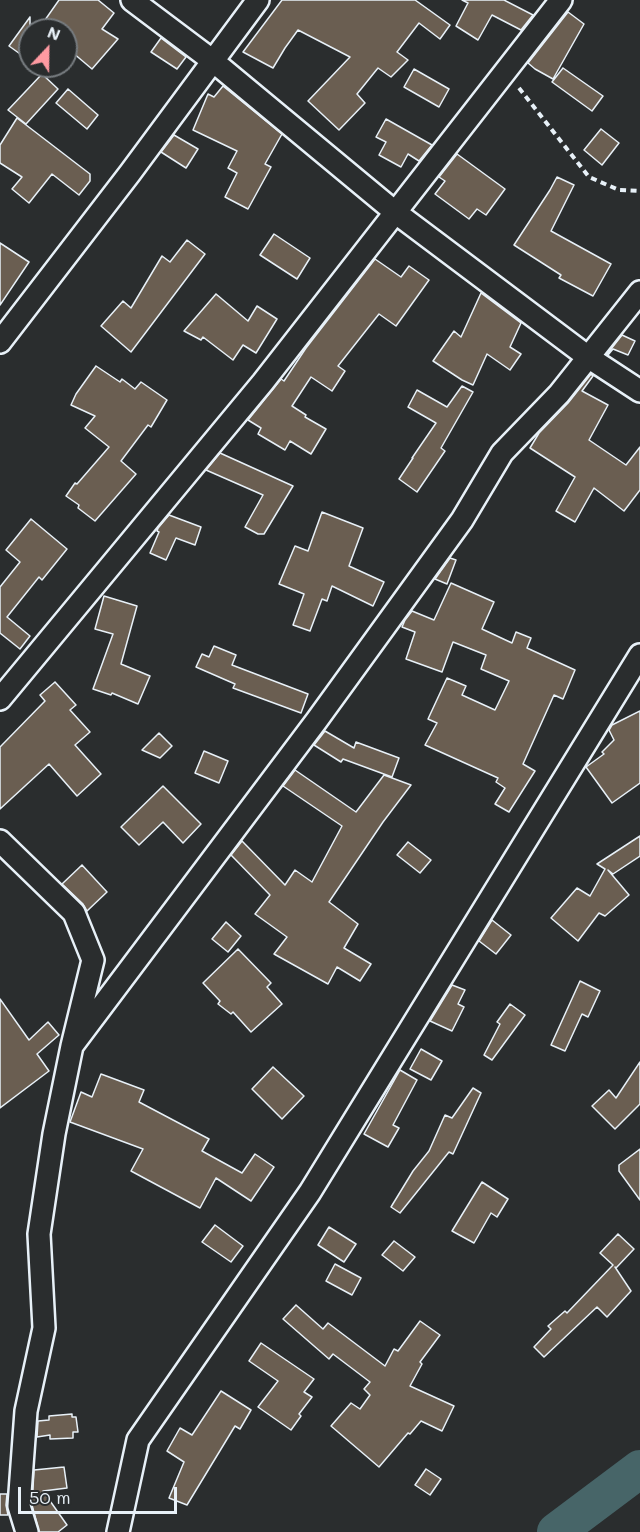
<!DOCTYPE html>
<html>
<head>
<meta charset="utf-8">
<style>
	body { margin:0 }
	#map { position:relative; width:640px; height:1532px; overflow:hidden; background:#2a2d2e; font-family:Mali,sans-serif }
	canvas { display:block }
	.north { position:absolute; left:18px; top:18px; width:60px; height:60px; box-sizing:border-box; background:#2a2d2e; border:2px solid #767b7f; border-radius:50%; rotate:22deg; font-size:16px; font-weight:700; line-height:24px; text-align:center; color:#e8f1f8 }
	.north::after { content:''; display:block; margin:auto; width:21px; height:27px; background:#ff9aa2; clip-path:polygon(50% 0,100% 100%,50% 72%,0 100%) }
	.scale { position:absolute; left:18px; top:1487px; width:159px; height:27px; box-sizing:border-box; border:3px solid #e8f1f8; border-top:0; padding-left:8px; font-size:18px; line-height:21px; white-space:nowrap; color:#e8f1f8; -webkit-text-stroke:4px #2a2d2e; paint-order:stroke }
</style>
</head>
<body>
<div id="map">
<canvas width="640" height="1532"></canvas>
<div class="north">N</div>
<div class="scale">50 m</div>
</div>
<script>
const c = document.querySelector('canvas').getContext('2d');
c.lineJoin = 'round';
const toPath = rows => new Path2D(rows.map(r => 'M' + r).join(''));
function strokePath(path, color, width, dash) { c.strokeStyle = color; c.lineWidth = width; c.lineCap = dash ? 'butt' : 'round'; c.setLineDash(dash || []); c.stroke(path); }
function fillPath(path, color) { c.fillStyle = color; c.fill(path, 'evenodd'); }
strokePath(toPath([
	[556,1532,640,1469]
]), '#476568', 38);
const building = toPath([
	[59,0,98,0,114,13,102,29,118,39,92,69,66,47,66,30,38,30,59,0],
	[282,0,415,0,450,25,440,39,419,23,397,52,408,60,391,77,378,68,357,94,365,103,339,130,308,101,350,57,298,30,285,48,273,68,243,52,282,0],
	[462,0,504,0,533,15,521,30,492,15,478,40,456,26,468,3,462,0],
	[568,12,584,24,553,79,535,69,528,63,568,12],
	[30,17,30,61,9,46,30,17],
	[161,38,186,57,177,69,151,52,161,38],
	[563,68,603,96,592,111,552,82,563,68],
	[414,69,449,89,439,107,404,87,414,69],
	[42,74,58,89,26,124,8,110,42,74],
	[223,86,282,134,265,164,271,167,248,209,225,197,237,173,228,168,237,151,193,130,208,94,214,97,223,86],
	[68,89,98,115,87,129,56,103,68,89],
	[17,118,90,174,90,181,79,195,52,174,29,203,12,189,22,177,0,163,0,145,17,118],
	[386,119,432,145,419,161,408,154,401,167,379,155,386,142,376,137,386,119],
	[601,129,619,143,602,165,584,150,601,129],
	[174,135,198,149,186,168,161,152,174,135],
	[457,154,505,189,486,215,477,209,469,219,435,194,445,181,439,177,457,154],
	[557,177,574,185,551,231,611,264,593,296,559,278,561,275,514,245,550,190,557,177],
	[274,234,310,258,297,279,260,255,274,234],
	[187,240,205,254,131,352,101,326,123,301,131,308,162,256,170,262,187,240],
	[0,243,29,262,0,305,0,243],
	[375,259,401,277,409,266,429,280,396,326,379,314,338,366,345,371,332,391,311,377,292,406,306,415,305,417,326,429,311,454,290,441,285,450,258,434,261,428,248,420,281,379,284,381,306,348,375,259],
	[481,293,521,323,510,347,521,354,510,370,487,354,473,385,462,380,433,361,454,331,461,337,481,293],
	[216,294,248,321,257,306,277,319,256,353,243,345,233,360,203,337,201,340,184,331,216,294],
	[622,335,635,341,628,355,613,349,608,355,607,354,622,335],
	[96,366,120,382,122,379,135,389,141,382,167,400,151,427,148,425,121,461,136,474,95,521,78,508,79,505,66,496,75,483,77,484,109,447,85,428,95,416,71,405,76,394,96,366],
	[591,374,593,376,582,391,608,405,589,440,626,465,640,447,640,490,624,511,594,488,575,522,556,511,575,477,530,448,539,433,568,403,591,374],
	[462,386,473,392,441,448,445,451,417,492,399,479,413,458,412,458,436,423,408,407,417,390,447,407,462,386],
	[220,453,293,486,264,534,258,534,245,527,263,495,206,470,220,453],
	[322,512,363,528,349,566,384,582,373,606,332,586,327,601,322,599,310,631,293,625,304,594,279,584,295,546,308,551,322,512],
	[169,515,201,527,195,545,176,538,166,560,150,553,159,532,157,531,158,528,169,515],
	[31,519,67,549,42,580,39,577,7,617,30,636,20,649,0,633,0,587,20,562,6,550,31,519],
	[450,558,456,560,447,584,435,579,450,558],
	[451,583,494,602,482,629,512,643,516,632,531,638,527,648,575,670,563,699,554,695,523,764,535,771,509,812,495,804,505,788,496,782,498,778,425,745,437,723,428,719,447,678,466,686,462,695,495,710,509,681,481,669,486,655,453,642,442,672,406,659,415,632,402,627,405,620,412,611,434,620,451,583],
	[104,596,137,606,121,664,150,676,138,704,112,693,111,695,93,689,113,634,95,629,104,596],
	[214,646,236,655,232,665,308,694,301,713,233,688,235,684,196,667,202,654,209,657,214,646],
	[55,682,76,705,70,710,90,732,75,745,101,774,77,796,49,764,0,809,0,747,45,701,40,695,55,682],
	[640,711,640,783,612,803,586,767,604,754,602,752,614,740,609,730,612,725,640,711],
	[325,731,354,748,356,742,399,758,392,777,343,759,341,762,314,745,325,731],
	[159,733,172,746,160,758,142,750,159,733],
	[204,751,228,761,219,783,195,773,204,751],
	[295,770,356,812,384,775,411,785,383,822,329,902,358,924,344,948,371,964,360,981,337,967,328,984,274,954,287,937,255,914,270,895,231,855,242,841,285,885,295,870,312,882,342,826,283,786,295,770],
	[163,786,201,824,183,843,163,822,139,845,121,827,163,786],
	[640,836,640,856,613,874,608,870,629,895,605,916,599,913,578,941,551,918,577,888,590,896,605,869,597,864,640,836],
	[408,842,431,860,420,873,397,855,408,842],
	[82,865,107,892,87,911,83,904,62,884,82,865],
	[492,920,511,935,496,954,479,941,492,920],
	[226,922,241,936,228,952,212,939,226,922],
	[238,949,271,983,267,987,282,1004,251,1032,233,1012,231,1014,218,1004,220,1001,203,983,238,949],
	[580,981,600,991,588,1017,582,1014,565,1051,551,1045,580,981],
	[452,985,465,990,458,1004,464,1007,452,1031,430,1021,452,985],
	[0,999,29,1040,48,1022,59,1035,37,1054,49,1071,0,1108,0,999],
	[510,1004,525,1015,492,1060,484,1055,500,1024,497,1022,510,1004],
	[421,1049,442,1061,431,1080,410,1069,421,1049],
	[640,1062,640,1104,615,1129,592,1106,609,1090,616,1098,640,1062],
	[273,1067,304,1096,282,1119,252,1089,273,1067],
	[400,1070,417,1080,393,1125,399,1128,388,1147,364,1134,400,1070],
	[101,1074,144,1090,139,1102,209,1139,202,1151,242,1173,255,1154,274,1167,251,1201,216,1178,200,1208,131,1171,143,1149,70,1122,81,1092,92,1097,101,1074],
	[473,1088,481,1093,453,1154,449,1152,400,1213,391,1207,413,1171,429,1151,445,1115,452,1118,473,1088],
	[640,1149,640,1200,619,1171,619,1165,640,1149],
	[482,1182,508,1199,497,1217,491,1213,474,1243,452,1231,482,1182],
	[215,1225,243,1246,231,1262,202,1242,215,1225],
	[329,1227,356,1244,344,1262,318,1245,329,1227],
	[618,1234,634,1249,616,1268,615,1267,631,1291,607,1317,597,1307,544,1357,534,1347,551,1329,548,1326,565,1311,567,1313,613,1265,600,1253,618,1234],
	[394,1241,415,1257,403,1271,382,1255,394,1241],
	[335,1264,361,1278,352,1295,326,1281,335,1264],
	[296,1305,323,1329,328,1323,385,1366,394,1349,398,1351,420,1321,440,1335,420,1362,422,1364,410,1386,454,1406,442,1431,421,1421,410,1434,408,1433,379,1467,331,1426,351,1403,360,1409,370,1395,364,1389,370,1382,333,1354,329,1359,283,1319,296,1305],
	[261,1343,314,1379,304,1392,312,1397,299,1414,301,1416,291,1430,258,1407,278,1381,249,1361,261,1343],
	[221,1391,251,1410,240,1429,235,1426,187,1505,169,1498,184,1462,167,1451,180,1428,192,1435,221,1391],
	[72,1414,72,1417,76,1417,78,1432,73,1432,73,1438,50,1439,50,1435,37,1437,38,1421,49,1420,49,1416,72,1414],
	[64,1467,67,1488,43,1491,67,1525,58,1532,39,1532,32,1505,34,1470,64,1467],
	[426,1469,441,1479,430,1495,415,1485,426,1469],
	[0,1494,7,1494,6,1505,8,1515,0,1515,0,1494]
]);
fillPath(building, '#6a5e51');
strokePath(building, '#e8f1f8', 1.5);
const street = toPath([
	[132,0,213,61,395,212,588,357,640,391],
	[0,342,130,173,258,0],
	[0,699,263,382,561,0],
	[0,841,74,913,93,960,72,1046,54,1134,39,1234,44,1328,26,1411,19,1506,27,1532],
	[72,1046,317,720,462,520,502,453,559,394,640,292],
	[118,1532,138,1440,310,1192,640,655]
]);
strokePath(street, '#e8f1f8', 26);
strokePath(toPath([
	[519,88,589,177,619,190,640,191]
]), '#e8f1f8', 4, [6, 4.5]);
strokePath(street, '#2a2d2e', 21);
</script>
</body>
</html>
